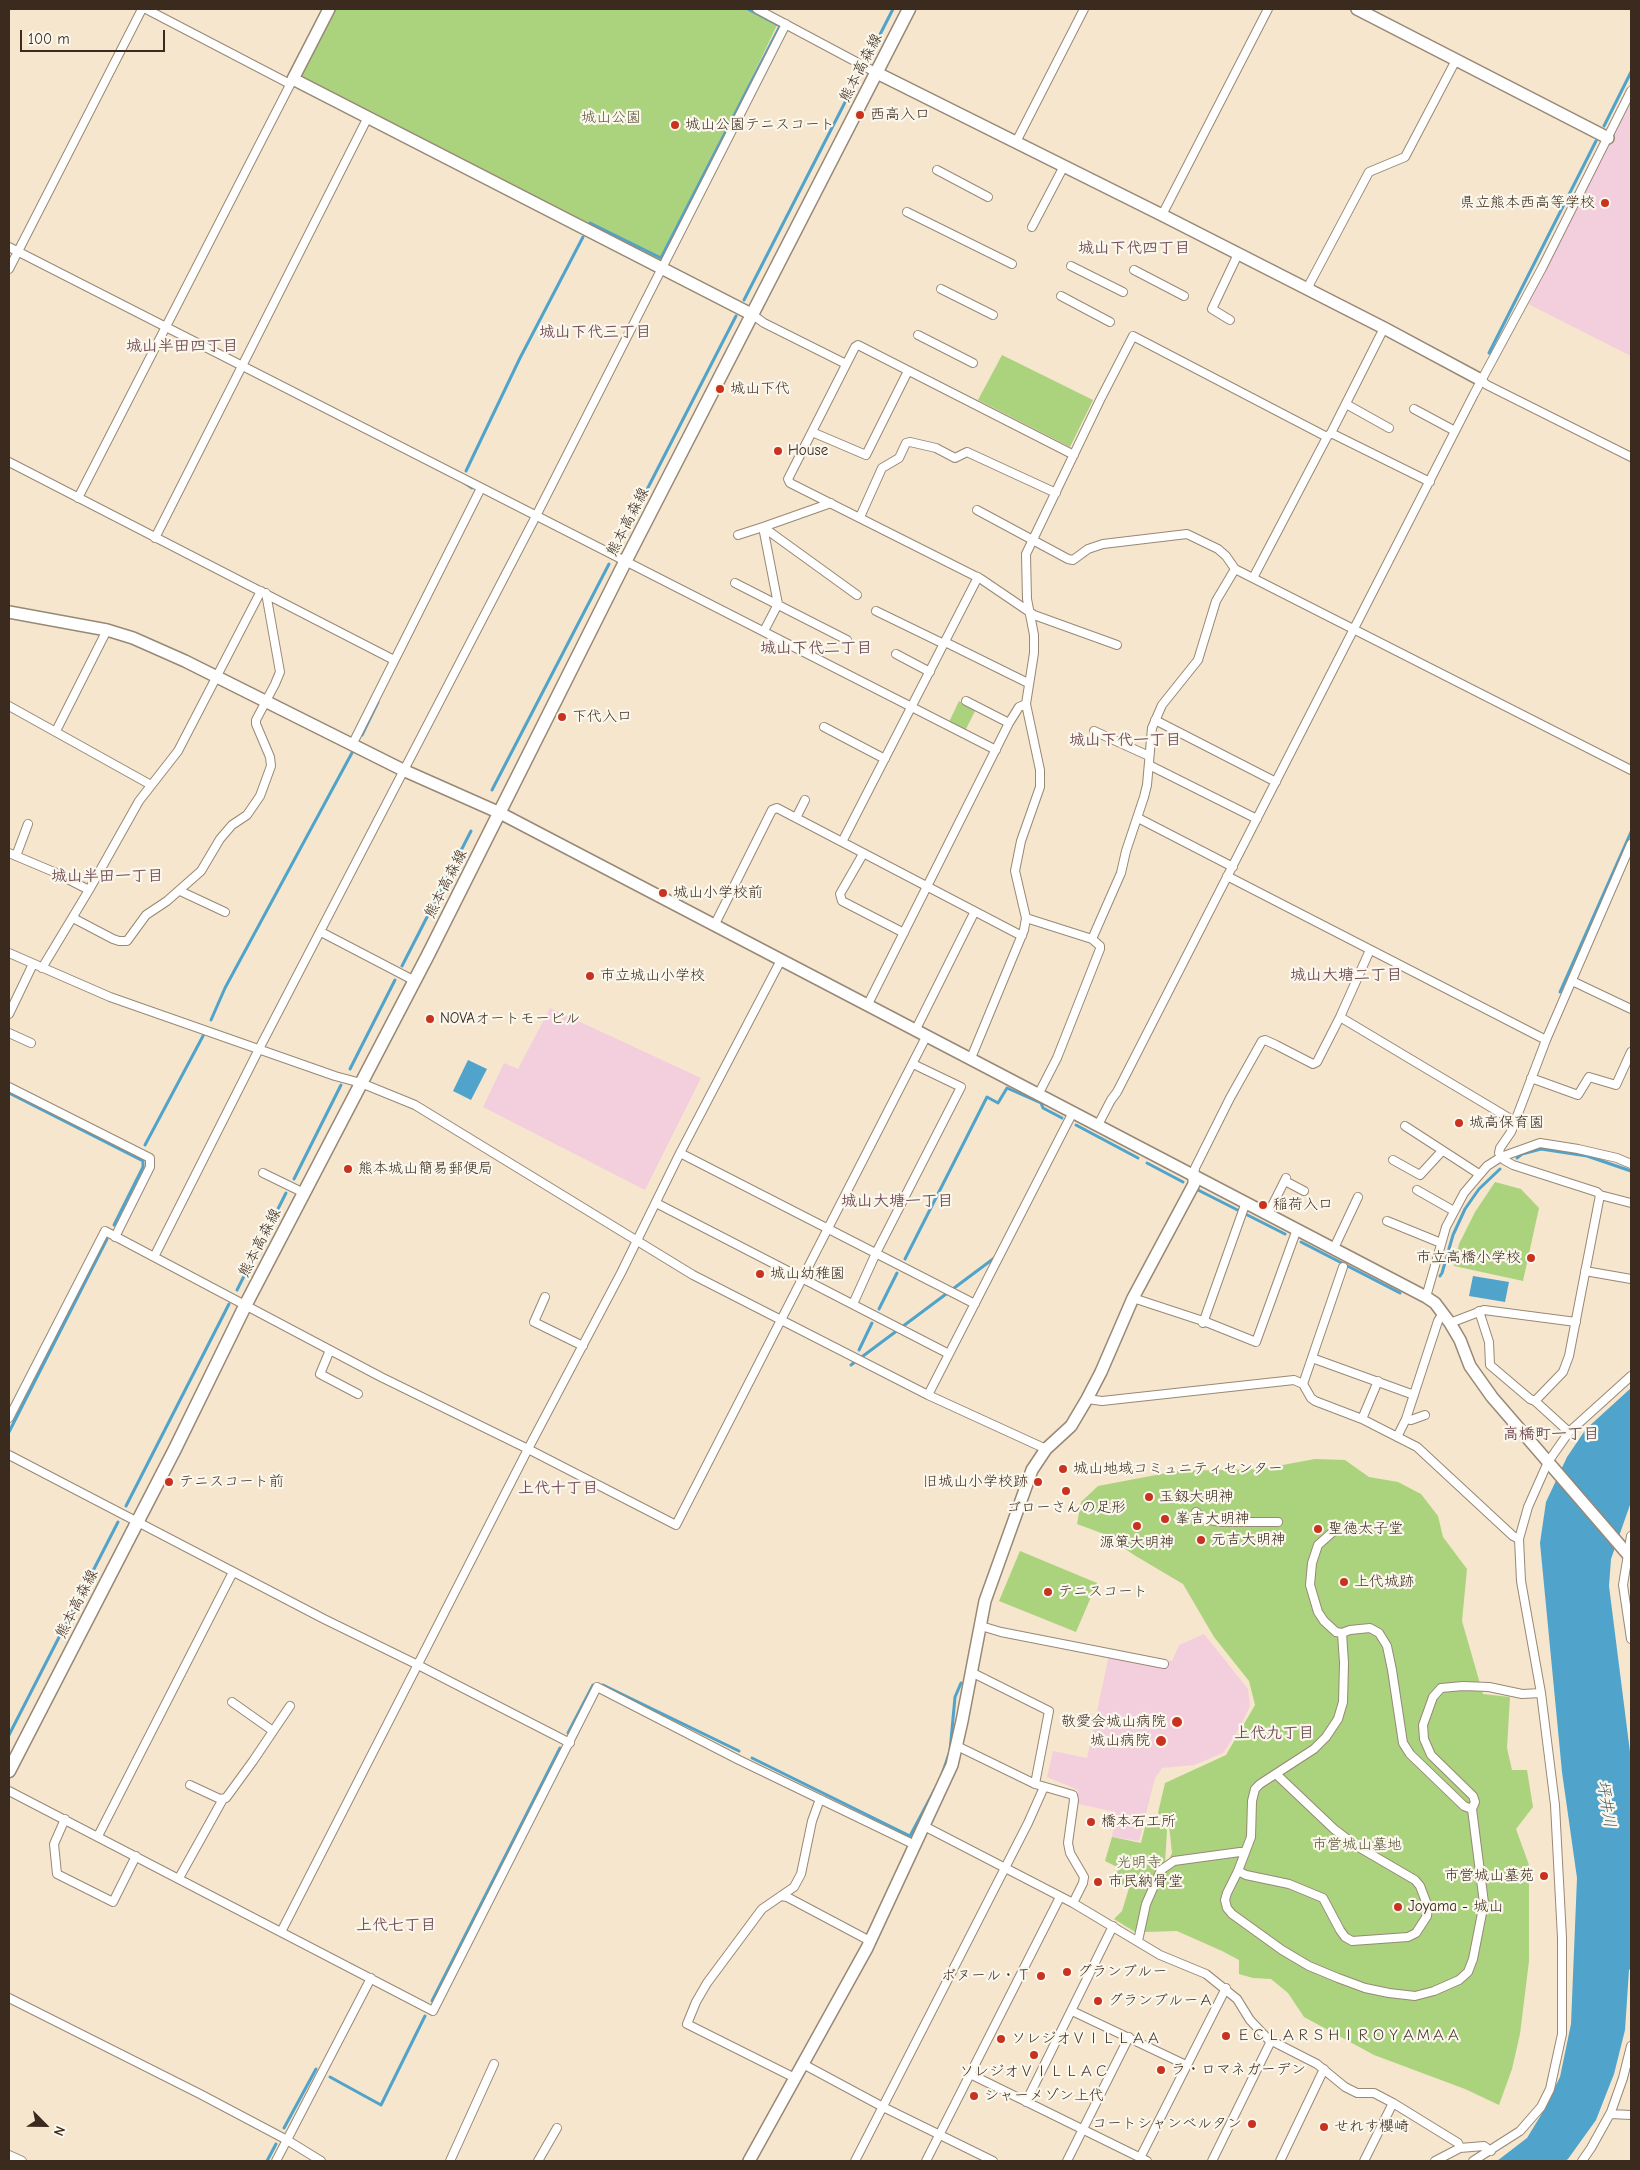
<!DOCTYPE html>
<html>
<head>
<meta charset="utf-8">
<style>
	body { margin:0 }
	#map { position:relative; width:1640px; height:2170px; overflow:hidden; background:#f5e6cd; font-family:"Comic Neue",sans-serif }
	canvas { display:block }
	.frame { position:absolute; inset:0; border:10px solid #3b2a1e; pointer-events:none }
	.north { position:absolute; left:20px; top:2100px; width:50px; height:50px; -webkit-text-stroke:4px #fbf7ec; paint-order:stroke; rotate:113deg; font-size:14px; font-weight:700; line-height:20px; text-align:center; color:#3b2a1e }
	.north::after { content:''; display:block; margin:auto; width:18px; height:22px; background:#3b2a1e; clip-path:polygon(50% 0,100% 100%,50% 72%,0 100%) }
	.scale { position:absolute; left:20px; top:30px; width:145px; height:22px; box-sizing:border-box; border:2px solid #3b2a1e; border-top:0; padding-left:6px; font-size:15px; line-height:18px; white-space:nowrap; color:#3b2a1e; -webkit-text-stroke:4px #fbf7ec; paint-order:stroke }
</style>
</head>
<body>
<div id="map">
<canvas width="1640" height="2170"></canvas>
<div class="frame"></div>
<div class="north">N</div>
<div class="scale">100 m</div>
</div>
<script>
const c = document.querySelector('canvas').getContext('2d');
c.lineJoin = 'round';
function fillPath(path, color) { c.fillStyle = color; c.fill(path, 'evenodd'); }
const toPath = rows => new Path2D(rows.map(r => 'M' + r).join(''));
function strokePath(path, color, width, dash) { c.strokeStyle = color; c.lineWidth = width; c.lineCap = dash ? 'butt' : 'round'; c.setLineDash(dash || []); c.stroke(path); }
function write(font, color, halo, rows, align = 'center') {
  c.font = font + ' "Comic Neue","Klee One",sans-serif'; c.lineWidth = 4.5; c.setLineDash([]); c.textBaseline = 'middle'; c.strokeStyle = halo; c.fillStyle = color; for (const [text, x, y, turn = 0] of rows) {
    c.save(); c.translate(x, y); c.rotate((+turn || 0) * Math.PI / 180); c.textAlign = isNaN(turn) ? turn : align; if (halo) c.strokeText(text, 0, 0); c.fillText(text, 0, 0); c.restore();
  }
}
fillPath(toPath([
	[1631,102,1631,356,1528,304],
	[550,1008,701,1078,645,1190,483,1107,504,1063,518,1069],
	[1204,1634,1248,1689,1250,1706,1238,1731,1223,1753,1194,1765,1162,1768,1155,1778,1139,1841,1112,1837,1116,1812,1078,1804,1078,1790,1047,1777,1053,1751,1087,1758,1110,1650,1172,1661,1179,1645]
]), '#f3cfde');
fillPath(toPath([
	[329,9,756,9,779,21,661,267,293,79],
	[1002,355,1093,400,1070,447,978,400],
	[959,701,976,709,965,731,949,722],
	[1495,1182,1521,1189,1539,1208,1523,1281,1454,1266,1459,1244,1475,1212],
	[1315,1459,1345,1460,1369,1477,1398,1482,1421,1494,1438,1516,1443,1537,1467,1569,1462,1621,1483,1694,1510,1697,1507,1748,1512,1770,1527,1770,1533,1807,1516,1829,1529,1865,1529,1961,1520,2034,1512,2069,1499,2105,1465,2089,1374,2055,1304,2017,1288,1993,1271,1979,1253,1978,1239,1974,1239,1960,1222,1951,1177,1931,1145,1932,1145,1919,1149,1904,1172,1853,1169,1825,1158,1813,1165,1783,1226,1755,1255,1705,1249,1681,1214,1637,1183,1584,1134,1555,1104,1534,1077,1524,1081,1502,1098,1486,1177,1471,1261,1469],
	[1020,1551,1097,1583,1076,1632,999,1601],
	[1146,1823,1162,1825,1167,1830,1165,1864,1157,1872,1135,1932,1114,1919,1122,1911,1129,1888,1112,1881,1119,1868,1105,1861,1112,1837,1141,1843]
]), '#abd37e');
fillPath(toPath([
	[468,1060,487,1069,471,1100,453,1091],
	[1473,1276,1509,1282,1505,1302,1469,1296],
	[1631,1388,1631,1502,1611,1559,1609,1586,1631,1760,1631,1968,1629,1970,1625,2030,1614,2074,1596,2120,1568,2159,1565,2161,1497,2161,1527,2138,1541,2115,1560,2077,1571,2024,1577,1878,1562,1772,1540,1543,1546,1502,1567,1457,1586,1429]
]), '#50a3cb');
strokePath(toPath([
	[868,58,893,9],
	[1604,126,1631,72],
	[590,223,661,258,780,26,748,9],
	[744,300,860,73],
	[1489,353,1596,141],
	[466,471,520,358,583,237],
	[462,481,472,488],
	[617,548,736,316],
	[362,735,378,702],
	[492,790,609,564],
	[402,966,471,831],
	[1560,992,1631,832],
	[211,1020,225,988,353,751],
	[350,1069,395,980],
	[9,1093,143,1161,143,1167,114,1225],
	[1076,1125,1138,1158],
	[145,1145,203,1036],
	[1517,1158,1522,1154,1541,1149,1587,1156,1631,1171],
	[1147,1163,1183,1182],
	[294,1179,341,1085],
	[1198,1190,1285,1234],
	[1301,1242,1400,1293],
	[905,1259,987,1097,998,1103,1007,1088,1041,1103,1043,1108,1062,1118],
	[1440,1276,1442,1273,1453,1235,1465,1209,1479,1189,1500,1169],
	[237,1290,286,1193],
	[879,1309,897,1273],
	[859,1350,872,1323],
	[851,1365,997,1256],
	[9,1432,107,1239],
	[126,1506,229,1304],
	[603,1685,739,1751],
	[568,1733,593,1685],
	[9,1735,118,1522],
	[752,1758,910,1836,935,1789],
	[941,1777,950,1751,955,1697,961,1683],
	[432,2001,560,1748],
	[330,2077,381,2105,425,2016],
	[284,2128,316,2069],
	[267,2161,276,2144]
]), '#50a3cb', 3);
const street = toPath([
	[146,9,290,84],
	[757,9,877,73],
	[1016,142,1084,9],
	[937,170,988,197],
	[907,212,1012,264],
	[1162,215,1268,9],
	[1032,227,1064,166],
	[9,247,996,750],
	[1071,266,1123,292],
	[9,269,142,9],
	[1134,270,1184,296],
	[941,289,993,315],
	[1309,290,1310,283,1369,172,1405,157,1456,60],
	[1061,296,1110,322],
	[753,315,764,323,846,364],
	[1230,320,1212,309,1238,254],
	[918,335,973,363],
	[1481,380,1487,385,1631,457],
	[1346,404,1389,428],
	[1414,409,1455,431],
	[812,432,866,455,908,371],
	[1331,433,1430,482],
	[1074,455,858,345,855,347,788,479,790,483,981,579,1034,615,1117,645],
	[9,462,394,660],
	[78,498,293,79],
	[977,510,1068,559,1073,560,1088,549,1103,544,1187,534,1218,549,1226,556,1235,569,1631,770],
	[860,517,882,468,899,458,906,443,910,442,936,448,955,458,967,452,1056,493],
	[738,535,763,527,857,595],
	[155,538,368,117],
	[1253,578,1327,437,1331,433,1384,328],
	[735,583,847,640],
	[876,611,944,644],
	[764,631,778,604,763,527,831,503],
	[945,642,1028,683],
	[896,654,930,672],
	[966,701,1009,723],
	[9,706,151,785],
	[1155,720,1276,782],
	[824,727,885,759],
	[56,731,107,630],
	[1094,731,1149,756],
	[352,745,481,488],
	[1149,765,1257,819],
	[796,818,805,800],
	[1138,818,1233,867],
	[842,842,978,577],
	[1631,844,1546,1040,1511,1132,1500,1148,1499,1153,1504,1160,1513,1165,1597,1192,1600,1195,1631,1203],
	[9,853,54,872,89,890],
	[863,854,840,894,842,901,904,933],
	[16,856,28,824],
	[1227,876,1546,1040],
	[180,891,225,912],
	[73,918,113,939,119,941,127,941,146,915,167,901,201,871,220,839,232,825,247,815,260,796,271,766,270,757,256,724,256,720,275,684,280,672,266,593],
	[1026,918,1092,939,1100,946,1100,949,1057,1058,1039,1093],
	[714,926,772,810,777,808,1022,936],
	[321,932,415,981],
	[1092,939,1121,873,1126,851,1144,797,1147,785,1152,728,1162,705,1198,660,1216,601,1235,569],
	[9,953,110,997,335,1076,361,1083,415,1105,693,1275,928,1395,1046,1449],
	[42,968,89,890,139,801,178,751,261,591],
	[1572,981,1631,1009],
	[868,1004,1009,723,1019,707,1026,704],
	[9,1014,33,964],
	[1340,1017,1514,1121],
	[916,1029,974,913],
	[9,1033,31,1043],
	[971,1058,1024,930,1026,918,1015,871,1021,841,1040,787,1040,770,1026,704,1034,653,1034,635,1027,599,1026,554,1100,400,1133,336,1327,437],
	[1531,1078,1578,1095,1589,1077,1616,1085,1631,1052],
	[9,1087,150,1158,150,1167,115,1237],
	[1098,1125,1111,1100,1117,1092,1474,394,1542,268,1631,91],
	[1405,1126,1479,1174],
	[680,1153,975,1304],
	[1393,1160,1420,1175,1442,1151],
	[263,1173,304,1193],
	[1194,1176,1195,1168,1230,1098,1262,1041,1265,1040,1276,1045,1313,1064,1317,1062,1340,1017,1370,950],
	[1285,1181,1304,1191],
	[1417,1190,1454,1211],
	[656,1203,949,1354],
	[1268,1214,1286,1178],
	[1387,1221,1441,1243],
	[1334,1248,1358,1197],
	[154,1257,259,1049,536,516,786,24],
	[1585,1271,1631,1279],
	[545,1297,534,1322,583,1346],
	[1426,1297,1446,1227,1464,1193,1487,1166,1501,1157,1540,1143,1578,1149,1617,1158,1631,1164],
	[1133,1298,1206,1322,1256,1342,1297,1229],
	[853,1304,876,1253,961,1087,913,1064],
	[1479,1311,1489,1342,1490,1365,1530,1399,1535,1401],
	[1203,1323,1246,1202],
	[1450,1323,1484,1310,1576,1322],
	[330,1350,320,1374,358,1394],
	[1312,1358,1414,1395],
	[1303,1384,1343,1267],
	[928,1395,1073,1112],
	[1087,1399,1102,1401,1294,1380,1303,1384,1311,1398,1315,1401,1362,1419,1417,1447,1513,1536,1519,1539],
	[9,1418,105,1231,381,1377,528,1449,676,1525,927,1035],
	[1362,1419,1378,1381],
	[1406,1419,1411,1420,1425,1415],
	[1569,1432,1535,1401,1563,1372,1569,1356,1600,1195],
	[1397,1437,1406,1419,1438,1321,1443,1313],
	[9,1455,324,1619,418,1665,570,1743],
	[1196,1512,1204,1519,1221,1522,1278,1522],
	[1336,1529,1318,1545,1312,1563,1310,1585,1318,1612,1324,1621,1336,1632,1342,1633,1350,1630,1370,1628,1379,1633,1387,1646,1392,1670,1403,1743,1410,1754,1464,1806,1472,1809],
	[1631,1536,1623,1585,1631,1639],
	[981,1626,1001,1632,1164,1664],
	[971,1672,1049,1711,1035,1784,1073,1795,1074,1800,1068,1843,1070,1853,1084,1877,1083,1883,1073,1903],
	[232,1702,273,1731],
	[957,1746,1035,1784],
	[1276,1774,1334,1829,1355,1845,1415,1880,1420,1886,1428,1907,1427,1916,1416,1933,1408,1937,1352,1941,1345,1937,1340,1930,1323,1898,1289,1884,1246,1875,1238,1871,1227,1893,1225,1900,1227,1908,1232,1914,1282,1950,1309,1966,1338,1978,1365,1988,1389,1993,1415,1996,1434,1991,1459,1980,1468,1972,1473,1959,1484,1903,1472,1809,1475,1802,1473,1796,1431,1755,1424,1739,1423,1725,1433,1697,1441,1688,1463,1686,1489,1687,1522,1694,1541,1693],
	[190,1785,220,1799,226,1798,253,1761,290,1706],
	[9,1791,433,2011,597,1687,739,1760,915,1845],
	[65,1819,54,1844,57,1874,113,1902,136,1856],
	[924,1826,1073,1903,1160,1955,1206,1974,1237,1999,1250,2020,1268,2039,1317,2064,1345,2087,1357,2093,1374,2093,1393,2103,1458,2143,1460,2148],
	[98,1836,233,1572],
	[1238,1871,1251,1837,1252,1801,1255,1789,1260,1784,1314,1749,1326,1737,1338,1719,1343,1702,1344,1663,1342,1633],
	[179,1878,223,1799],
	[781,1896,787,1897,870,1941],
	[281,1932,528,1449,621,1273,680,1153,781,960],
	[1138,1941,1146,1904,1161,1870,1174,1861,1240,1852,1245,1853],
	[9,1998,200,2094,287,2140,321,2161],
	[1072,2011,1186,2065],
	[803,2064,883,2107,993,2161],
	[970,2074,1147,2161],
	[795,2078,687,2024,696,2002,707,1983,762,1909,794,1887,801,1874,812,1821,820,1799],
	[1026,2102,1113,1926],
	[1610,2114,1631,2115],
	[9,2155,22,2161],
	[1140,2158,1226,1988],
	[276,2161,371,1978],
	[450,2161,494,2064],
	[538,2161,557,2128],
	[855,2161,1028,1823,1044,1787],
	[926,2161,1060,1897],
	[1067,2161,1129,2037],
	[1212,2161,1271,2041],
	[1280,2161,1324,2069],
	[1364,2161,1393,2103],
	[1435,2161,1460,2148,1484,2146,1491,2151],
	[1473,2161,1520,2131,1541,2107,1550,2089,1562,2034,1562,1938,1555,1805,1541,1693,1521,1581,1519,1539,1528,1507,1548,1462,1569,1432,1631,1376],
	[1582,2161,1591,2148,1611,2112,1623,2078,1631,2046]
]);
const secondary = toPath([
	[329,9,293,79,753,315],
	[1357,9,1608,138],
	[877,73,1162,215,1384,328,1481,380],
	[9,612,107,630,133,638,185,661,403,770,500,813,1426,1297,1435,1303,1450,1323,1460,1340,1470,1366,1492,1397,1631,1558],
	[749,2161,867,1948,952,1765,962,1721,985,1601,1032,1470,1046,1449,1071,1426,1087,1399,1101,1372,1133,1298,1194,1184,1194,1176]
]);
const primary = toPath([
	[9,1771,175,1449,246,1304,428,955,625,562,909,9]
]);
strokePath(street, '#988876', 10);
strokePath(secondary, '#988876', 14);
strokePath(primary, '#988876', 15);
strokePath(street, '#fff', 8);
strokePath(secondary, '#fff', 11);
strokePath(primary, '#fff', 12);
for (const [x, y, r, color] of [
	[860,115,5,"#c8321e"],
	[675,125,5,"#c8321e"],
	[1605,203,5,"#c8321e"],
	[720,389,5,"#c8321e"],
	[778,451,5,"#c8321e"],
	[562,717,5,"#c8321e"],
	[663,893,5,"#c8321e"],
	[590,976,5,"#c8321e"],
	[430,1019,5,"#c8321e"],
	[1459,1123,5,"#c8321e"],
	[348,1169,5,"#c8321e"],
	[1263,1205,5,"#c8321e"],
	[1531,1258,5,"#c8321e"],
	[760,1274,5,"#c8321e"],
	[1063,1469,5,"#c8321e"],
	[169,1482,5,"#c8321e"],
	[1038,1482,5,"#c8321e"],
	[1066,1491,5,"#c8321e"],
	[1149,1497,5,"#c8321e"],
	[1165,1519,5,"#c8321e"],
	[1137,1526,5,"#c8321e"],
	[1318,1529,5,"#c8321e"],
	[1201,1540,5,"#c8321e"],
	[1344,1582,5,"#c8321e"],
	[1048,1592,5,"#c8321e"],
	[1177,1722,6,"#c8321e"],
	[1161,1741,6,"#c8321e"],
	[1091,1822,5,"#c8321e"],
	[1544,1876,5,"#c8321e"],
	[1098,1882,5,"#c8321e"],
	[1398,1907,5,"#c8321e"],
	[1067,1972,5,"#c8321e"],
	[1041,1976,5,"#c8321e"],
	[1098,2001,5,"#c8321e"],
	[1226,2036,5,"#c8321e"],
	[1001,2039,5,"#c8321e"],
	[1034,2055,5,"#c8321e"],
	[1161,2070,5,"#c8321e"],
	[974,2096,5,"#c8321e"],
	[1252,2124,5,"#c8321e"],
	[1324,2127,5,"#c8321e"]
]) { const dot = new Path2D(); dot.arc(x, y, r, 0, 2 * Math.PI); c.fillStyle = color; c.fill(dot); strokePath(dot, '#fbf7ec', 2); }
write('15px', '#3b2a1e', '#fbf7ec', [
	["熊本高森線",861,68,-63],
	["熊本高森線",628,522,-63],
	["熊本高森線",446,884,-63],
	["熊本高森線",260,1243,-63],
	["熊本高森線",77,1604,-63]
]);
write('15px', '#3b2a1e', '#fbf7ec', [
	["西高入口",870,115],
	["城山公園テニスコート",685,125],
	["県立熊本西高等学校",1595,203,"right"],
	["城山下代",730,389],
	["House",788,451],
	["下代入口",572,717],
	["城山小学校前",673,893],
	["市立城山小学校",600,976],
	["NOVAオートモービル",440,1019],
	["城高保育園",1469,1123],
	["熊本城山簡易郵便局",358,1169],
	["稲荷入口",1273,1205],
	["市立高橋小学校",1521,1258,"right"],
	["城山幼稚園",770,1274],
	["城山地域コミュニティセンター",1073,1469],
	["テニスコート前",179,1482],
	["旧城山小学校跡",1028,1482,"right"],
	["玉釼大明神",1159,1497],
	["ゴローさんの足形",1066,1508,"center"],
	["峯吉大明神",1175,1519],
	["聖徳太子堂",1328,1529],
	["元吉大明神",1211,1540],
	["源策大明神",1137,1543,"center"],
	["上代城跡",1354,1582],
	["テニスコート",1058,1592],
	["敬愛会城山病院",1166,1722,"right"],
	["城山病院",1150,1741,"right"],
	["橋本石工所",1101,1822],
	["市営城山墓苑",1534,1876,"right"],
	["市民納骨堂",1108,1882],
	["Joyama - 城山",1408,1907],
	["グランブルー",1077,1972],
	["ボヌール・Ｔ",1031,1976,"right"],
	["グランブルーＡ",1108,2001],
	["ＥＣＬＡＲＳＨＩＲＯＹＡＭＡＡ",1236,2036],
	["ソレジオＶＩＬＬＡＡ",1011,2039],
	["ラ・ロマネガーデン",1171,2070],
	["ソレジオＶＩＬＬＡＣ",1034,2072,"center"],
	["シャーメゾン上代",984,2096],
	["コートシャンベルタン",1242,2124,"right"],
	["せれす櫻崎",1334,2127]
], 'left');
write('15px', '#575436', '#fbf7ec', [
	["城山公園",611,118],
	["市営城山墓地",1357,1845],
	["光明寺",1139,1863]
]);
write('bold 16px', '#75515a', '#fbf7ec', [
	["城山下代四丁目",1134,248],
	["城山下代三丁目",595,332],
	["城山半田四丁目",182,346],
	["城山下代二丁目",816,648],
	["城山下代一丁目",1125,740],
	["城山半田一丁目",107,876],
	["城山大塘二丁目",1346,975],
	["城山大塘一丁目",897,1201],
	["高橋町一丁目",1551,1434],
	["上代十丁目",558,1488],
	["上代九丁目",1274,1733],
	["上代七丁目",396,1925]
]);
write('italic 16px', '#435a63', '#fbf7ec', [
	["坪井川",1606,1804,81]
]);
</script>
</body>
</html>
